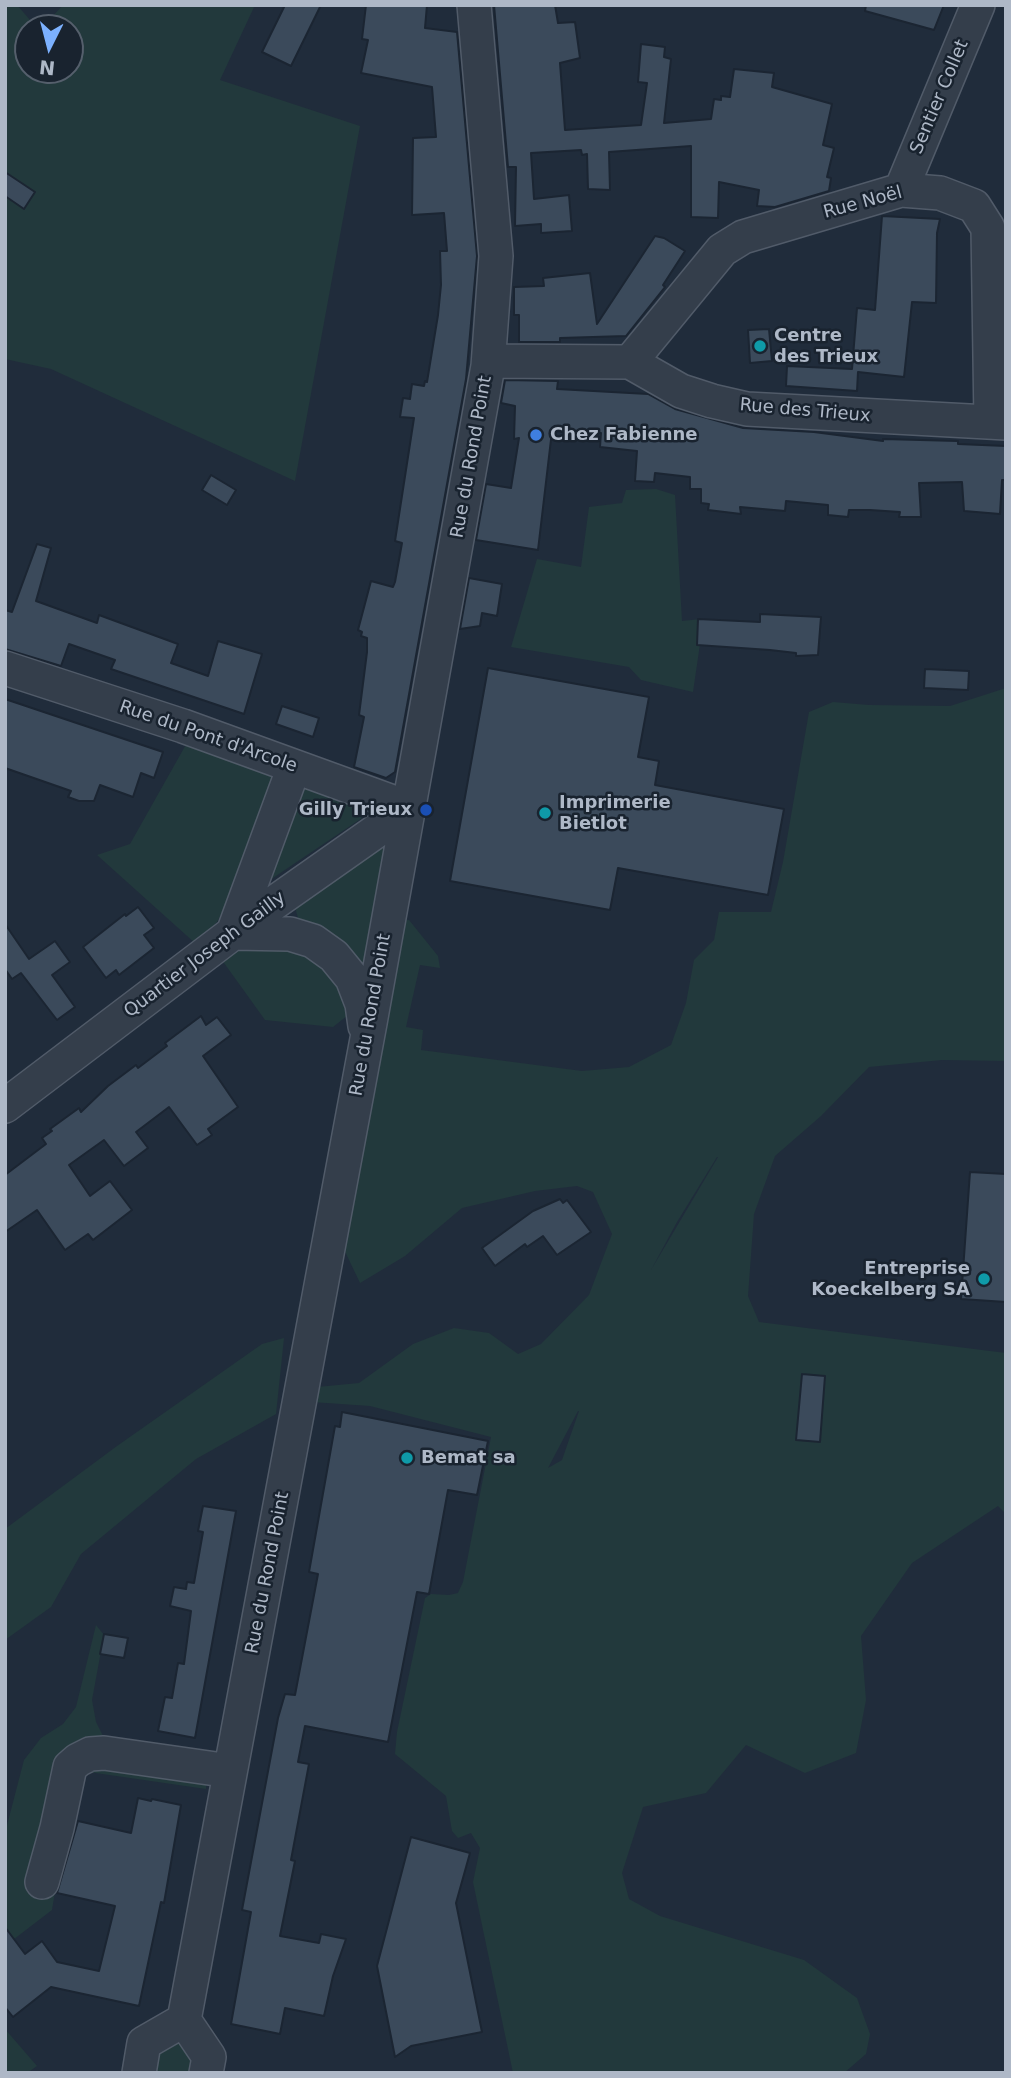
<!DOCTYPE html>
<html>
<head>
<meta charset="utf-8">
<style>
	body { margin:0 }
	#map { position:relative; width:1011px; height:2078px; overflow:hidden; background:#202c3b; font-family:"DejaVu Sans",sans-serif }
	canvas { display:block }
	.frame { position:absolute; inset:0; border:7px solid #aeb8c7; pointer-events:none }
	.north { position:absolute; left:14px; top:14px; width:70px; height:70px; box-sizing:border-box; background:#19232f; border:2px solid #555f6c; border-radius:50%; rotate:186deg; font-size:19px; font-weight:700; line-height:28px; text-align:center; color:#aeb8c7 }
	.north::after { content:''; display:block; margin:auto; width:24px; height:32px; background:#7cb1ff; clip-path:polygon(50% 0,100% 100%,50% 72%,0 100%) }
</style>
</head>
<body>
<div id="map">
<canvas width="1011" height="2078"></canvas>
<div class="frame"></div>
<div class="north">N</div>
</div>
<script>
const c = document.querySelector('canvas').getContext('2d');
c.lineJoin = 'round';
function fillPath(path, color) { c.fillStyle = color; c.fill(path, 'evenodd'); }
const toPath = rows => new Path2D(rows.map(r => 'M' + r).join(''));
function strokePath(path, color, width, dash) { c.strokeStyle = color; c.lineWidth = width; c.lineCap = dash ? 'butt' : 'round'; c.setLineDash(dash || []); c.stroke(path); }
function write(font, color, halo, rows, align = 'center') {
  c.font = font + ' "DejaVu Sans",sans-serif'; c.lineWidth = 5; c.setLineDash([]); c.textBaseline = 'middle'; c.strokeStyle = halo; c.fillStyle = color; for (const [text, x, y, turn = 0] of rows) {
    c.save(); c.translate(x, y); c.rotate((+turn || 0) * Math.PI / 180); c.textAlign = isNaN(turn) ? turn : align; if (halo) c.strokeText(text, 0, 0); c.fillText(text, 0, 0); c.restore();
  }
}
fillPath(toPath([
	[5,5,17,5,37,28,28,28,28,70,70,70,70,28,42,28,63,5,255,5,220,80,360,126,295,481,51,369,5,359],
	[656,489,675,495,682,621,701,619,700,644,693,692,641,680,629,667,511,647,537,559,581,567,589,507,622,503,626,490],
	[1006,688,1006,1061,942,1060,869,1067,821,1116,775,1156,754,1214,748,1296,759,1322,1006,1353,1006,1514,998,1506,912,1563,861,1636,866,1700,856,1753,805,1773,746,1745,706,1793,643,1807,622,1873,629,1899,660,1916,804,1960,857,1998,870,2034,866,2054,844,2073,513,2073,473,1882,480,1848,471,1833,458,1838,452,1831,446,1796,395,1754,397,1732,425,1598,431,1594,449,1595,458,1593,463,1582,491,1437,370,1406,312,1402,317,1387,359,1383,413,1344,454,1328,489,1333,518,1354,541,1344,589,1295,612,1234,593,1192,577,1186,535,1191,462,1208,405,1256,360,1283,340,1241,398,921,409,920,438,956,440,968,420,965,406,1027,423,1030,421,1050,582,1071,629,1067,671,1045,686,1003,694,960,714,940,719,912,771,912,783,862,809,712,833,702,869,705,950,706],
	[717,1157,718,1157,651,1270,677,1222],
	[579,1411,562,1460,548,1468,578,1411],
	[188,741,276,770,249,861,217,922,196,944,97,855,130,844],
	[297,783,356,806,362,818,264,884],
	[371,849,387,849,368,972,299,921,296,911,297,903,314,896],
	[263,942,322,961,331,978,346,999,362,1004,333,1027,265,1020,219,956],
	[284,1338,276,1414,196,1459,81,1554,51,1607,5,1640,5,1529,117,1446,262,1344],
	[96,1625,104,1635,92,1700,96,1722,104,1738,207,1752,206,1789,75,1770,52,1910,5,1946,5,1833,24,1760,41,1738,63,1724,76,1707],
	[5,2029,37,2066,27,2073,5,2073],
	[181,2040,191,2053,191,2073,156,2073,160,2052]
]), '#22393c');
const building = toPath([
	[285,5,321,5,291,66,262,52,285,5],
	[366,5,427,5,425,28,457,32,477,256,466,379,395,772,386,778,354,767,364,717,359,715,367,652,367,638,361,636,362,632,358,630,371,581,393,587,395,582,402,543,395,541,414,418,400,417,403,398,410,399,412,384,424,386,425,381,427,382,438,315,441,285,440,251,447,251,444,213,412,215,413,138,436,137,432,87,361,73,368,40,362,39,366,5],
	[494,5,555,5,558,23,575,22,580,58,560,63,565,130,641,125,647,83,638,82,641,44,665,47,664,57,671,59,664,123,711,119,714,99,721,100,721,96,730,97,734,69,774,73,772,87,832,104,823,145,834,148,827,177,831,178,829,191,775,207,757,206,759,190,719,182,718,218,691,217,691,146,609,152,610,190,588,189,587,154,582,155,581,150,531,153,534,199,569,195,572,231,541,233,541,224,515,226,516,167,508,167,494,5],
	[866,5,944,5,934,30,865,11,866,5],
	[5,172,35,192,24,209,5,196,5,172],
	[882,216,940,219,937,233,936,303,912,302,904,377,858,372,857,391,786,386,787,366,852,369,857,308,875,310,882,216],
	[655,236,664,238,685,251,663,285,665,287,626,336,560,338,560,342,519,342,519,315,514,315,514,287,544,286,543,278,590,273,597,324,655,236],
	[769,329,772,361,750,363,748,330,769,329],
	[505,380,558,381,557,389,648,394,675,409,743,428,814,432,883,441,883,439,958,441,958,444,1006,446,1006,480,1002,480,1000,514,964,511,962,482,919,483,921,517,899,517,900,512,870,510,849,510,848,517,828,515,828,505,786,501,785,511,740,507,741,514,708,510,709,504,701,503,701,489,690,489,690,477,655,473,654,482,635,481,637,451,600,447,601,433,552,431,538,550,476,540,486,484,511,488,519,438,514,439,515,406,501,403,505,380],
	[211,475,236,490,227,505,202,490,211,475],
	[37,544,51,548,36,601,97,623,99,615,178,644,171,663,208,676,218,641,262,654,244,714,111,669,115,660,69,644,61,666,5,649,5,610,12,612,37,544],
	[469,578,502,584,497,616,482,613,480,626,460,629,469,578],
	[760,614,821,617,818,655,796,656,796,653,770,650,697,645,698,619,760,622,760,614],
	[488,668,649,697,638,757,659,761,655,785,784,809,768,895,618,868,610,910,450,881,488,668],
	[925,669,969,671,968,690,924,688,925,669],
	[5,699,163,752,154,778,141,773,133,797,100,785,94,801,79,801,68,797,71,791,5,768,5,699],
	[282,706,319,718,313,737,276,724,282,706],
	[138,907,154,928,144,935,154,948,119,975,116,970,106,978,83,947,125,914,126,916,138,907],
	[5,924,29,959,55,941,70,962,52,975,75,1007,57,1020,21,973,12,979,5,969,5,924],
	[201,1016,206,1025,217,1017,231,1035,203,1056,238,1107,208,1129,212,1135,197,1145,169,1107,136,1132,148,1148,124,1166,104,1140,69,1165,90,1196,110,1181,132,1210,93,1240,88,1234,65,1250,37,1210,5,1232,5,1175,46,1144,42,1138,52,1131,50,1129,79,1108,81,1112,108,1086,136,1065,138,1068,167,1046,165,1043,201,1016],
	[970,1172,1006,1174,1006,1302,961,1299,970,1172],
	[560,1199,563,1203,567,1200,591,1232,557,1255,543,1236,527,1247,525,1244,495,1266,482,1248,533,1211,560,1199],
	[802,1374,825,1376,820,1442,796,1440,802,1374],
	[342,1412,488,1441,477,1495,448,1490,429,1594,417,1592,388,1742,305,1726,298,1762,309,1764,291,1860,295,1861,280,1936,319,1943,321,1934,346,1939,333,1976,324,2016,285,2008,280,2034,231,2024,251,1912,242,1910,278,1718,285,1694,295,1695,318,1574,309,1572,335,1426,340,1427,342,1412],
	[203,1506,236,1511,195,1738,158,1731,165,1697,172,1698,178,1663,184,1664,191,1611,170,1606,174,1587,186,1589,187,1582,194,1583,203,1532,198,1531,203,1506],
	[104,1634,128,1638,124,1658,100,1654,104,1634],
	[138,1798,151,1801,152,1799,181,1805,164,1903,161,1902,139,2006,51,1987,13,2017,5,2007,5,1927,25,1954,42,1941,57,1962,99,1971,115,1906,57,1893,78,1821,131,1833,138,1798],
	[411,1837,470,1853,456,1903,482,2032,411,2046,395,2057,377,1966,411,1837]
]);
fillPath(building, '#3b4a5b');
strokePath(building, '#1b2532', 2);
const minor = toPath([
	[901,190,978,5],
	[489,361,630,362,681,391,712,401,747,409,1006,423],
	[630,362,722,250,743,237,901,190,940,193,974,206,988,228,991,422],
	[5,668,183,726,409,808],
	[294,767,233,933,290,934,313,941,334,956,352,978,362,1004,365,1026],
	[5,1106,254,917,409,808],
	[42,1882,57,1828,70,1767,78,1760,90,1754,104,1753,230,1771],
	[139,2073,144,2043,184,2020],
	[206,2073,209,2057,184,2020,370,1023,488,366,496,256,474,5]
]);
strokePath(minor, '#515b69', 36);
strokePath(minor, '#343e4b', 33);
for (const [x, y, r, color] of [
	[760,346,7,"#0f9aa8"],
	[536,435,7,"#3f7fe0"],
	[426,810,7,"#1a4fb4"],
	[545,813,7,"#0f9aa8"],
	[984,1279,7,"#0f9aa8"],
	[407,1458,7,"#0f9aa8"]
]) { const dot = new Path2D(); dot.arc(x, y, r, 0, 2 * Math.PI); c.fillStyle = color; c.fill(dot); strokePath(dot, '#19232f', 2.5); }
write('18px', '#aeb8c7', '#19232f', [
	["Sentier Collet",940,97,-67],
	["Rue Noël",863,203,-15],
	["Rue des Trieux",805,411,5],
	["Rue du Rond Point",472,457,-80],
	["Rue du Pont d'Arcole",208,737,19],
	["Quartier Joseph Gailly",205,955,-37],
	["Rue du Rond Point",371,1015,-80],
	["Rue du Rond Point",268,1573,-79]
]);
write('bold 18px', '#aeb8c7', '#19232f', [
	["Centre",774,336],
	["des Trieux",774,357],
	["Chez Fabienne",550,435],
	["Imprimerie",559,803],
	["Bietlot",559,824],
	["Gilly Trieux",412,810,"right"],
	["Entreprise",970,1269,"right"],
	["Koeckelberg SA",970,1290,"right"],
	["Bemat sa",421,1458]
], 'left');
</script>
</body>
</html>
